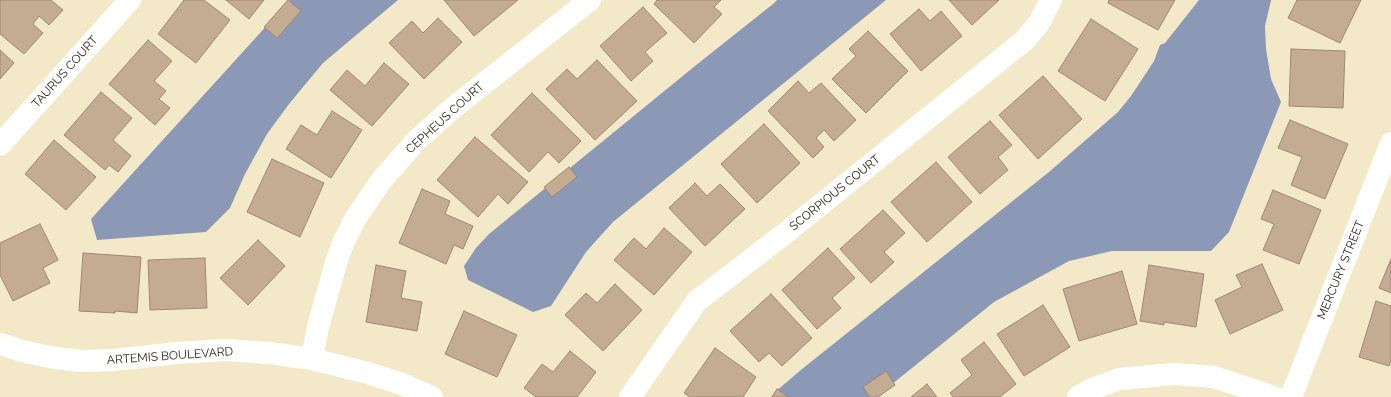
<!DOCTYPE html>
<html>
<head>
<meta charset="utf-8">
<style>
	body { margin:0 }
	canvas { display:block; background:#f3e9c8 }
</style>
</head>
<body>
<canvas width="1391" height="397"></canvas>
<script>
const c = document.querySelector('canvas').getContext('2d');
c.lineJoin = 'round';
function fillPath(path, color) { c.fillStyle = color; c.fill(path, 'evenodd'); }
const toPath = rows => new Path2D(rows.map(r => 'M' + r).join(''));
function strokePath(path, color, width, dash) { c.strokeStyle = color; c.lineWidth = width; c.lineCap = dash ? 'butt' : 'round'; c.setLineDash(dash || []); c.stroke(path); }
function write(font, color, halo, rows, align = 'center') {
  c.font = font + ' Raleway,sans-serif'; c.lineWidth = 4; c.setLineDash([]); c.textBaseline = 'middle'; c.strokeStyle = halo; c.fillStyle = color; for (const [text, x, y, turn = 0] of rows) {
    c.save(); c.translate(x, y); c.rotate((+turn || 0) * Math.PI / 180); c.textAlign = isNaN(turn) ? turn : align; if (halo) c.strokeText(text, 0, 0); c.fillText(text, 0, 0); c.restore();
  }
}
fillPath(toPath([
	[290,0,398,0,323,63,289,104,267,134,245,174,230,208,206,232,97,240,91,219],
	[777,0,886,0,613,222,586,252,551,306,533,312,468,280,464,266,476,248,489,234,695,66,773,4],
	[1199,0,1271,0,1265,26,1266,49,1271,79,1281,102,1229,232,1211,251,1112,251,1069,261,994,302,876,397,771,397,775,392,802,369,1049,172,1118,112,1131,96,1154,61,1160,45,1165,43]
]), '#8b99b6');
const building = toPath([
	[0,0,51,0,63,10,49,25,39,16,33,24,43,33,24,54,0,34,0,0],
	[184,0,204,0,230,20,196,63,158,34,184,0],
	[226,0,264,0,249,19,226,0],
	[288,0,301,11,277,38,264,27,288,0],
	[444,0,518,0,474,36,444,0],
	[657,0,721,0,714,7,722,14,694,43,654,4,657,0],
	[949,0,999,0,972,25,949,0],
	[1109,0,1175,0,1158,30,1108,3,1109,0],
	[1297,0,1361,0,1340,43,1288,18,1297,0],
	[643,7,667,33,645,52,653,61,631,81,600,46,643,7],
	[919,9,930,21,941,11,962,36,921,71,890,34,919,9],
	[438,18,462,42,424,79,389,43,412,21,423,33,438,18],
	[1091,19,1138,49,1105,101,1058,71,1091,19],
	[868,31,908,71,866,113,832,79,856,56,849,49,868,31],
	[148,40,172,61,154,81,166,91,159,99,170,108,155,125,109,84,148,40],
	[1291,49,1345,51,1343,108,1289,106,1291,49],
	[0,50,14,63,0,79,0,50],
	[597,60,637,101,595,140,546,89,567,69,577,79,597,60],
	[384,63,409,84,372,126,330,90,347,70,365,86,384,63],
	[1043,76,1082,119,1038,159,999,115,1043,76],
	[798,81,809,93,821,83,856,120,834,141,824,130,816,138,824,147,813,158,768,111,798,81],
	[101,92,132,118,113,140,131,156,118,172,109,165,105,170,64,135,101,92],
	[532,93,581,141,559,163,548,152,529,172,491,135,532,93],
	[332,111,362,130,331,178,286,149,301,125,317,135,332,111],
	[1290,120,1348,144,1325,199,1291,185,1302,157,1278,148,1290,120],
	[990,121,1012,145,998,157,1008,170,980,194,948,157,990,121],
	[764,124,800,163,757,203,721,164,764,124],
	[475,137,528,182,508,204,498,194,478,217,437,180,475,137],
	[54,140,96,177,66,210,25,174,54,140],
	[272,159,324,183,300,237,247,212,272,159],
	[936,162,972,202,927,242,891,202,936,162],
	[569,167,577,177,552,197,544,187,569,167],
	[695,183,707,196,720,184,745,209,705,246,669,208,695,183],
	[422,189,450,201,445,214,473,226,463,249,454,245,446,264,399,243,422,189],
	[1273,190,1321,210,1299,264,1263,250,1274,224,1261,219,1273,190],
	[883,210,905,233,884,252,894,262,871,283,840,249,883,210],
	[40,224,58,260,43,268,50,283,13,301,0,275,0,243,40,224],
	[664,228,692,252,654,295,614,260,634,238,646,249,664,228],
	[258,240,285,266,248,305,220,278,258,240],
	[828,248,855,278,832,298,841,308,817,329,782,290,828,248],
	[83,253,141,257,137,313,115,311,115,313,79,311,83,253],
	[205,258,207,308,150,310,148,260,205,258],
	[1391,259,1391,293,1379,288,1391,259],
	[1262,264,1283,310,1230,334,1215,300,1242,287,1236,275,1262,264],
	[376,265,406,271,401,298,422,302,417,331,366,322,376,265],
	[1149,265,1204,274,1196,327,1164,322,1164,325,1140,321,1149,265],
	[1122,271,1137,324,1079,341,1063,289,1122,271],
	[615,284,642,310,603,351,565,315,586,293,597,303,615,284],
	[771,294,812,338,782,366,769,353,759,362,730,331,771,294],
	[1376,301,1391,306,1391,359,1389,366,1359,357,1376,301],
	[1043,305,1070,347,1024,376,997,334,1043,305],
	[464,311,517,335,497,377,445,354,464,311],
	[984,342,1016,384,1000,397,953,397,950,393,972,375,961,360,984,342],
	[715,348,756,377,743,397,690,397,684,393,715,348],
	[570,351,596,372,577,397,536,397,524,388,542,364,553,372,570,351],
	[886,371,895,385,878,397,870,397,863,387,886,371],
	[927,384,937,397,911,397,927,384],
	[777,389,788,397,772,397,777,389]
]);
fillPath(building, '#c4ac93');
strokePath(building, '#a08871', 1);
strokePath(toPath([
	[0,145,130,0],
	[0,344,22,351,55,358,81,361,114,360,176,353,225,350,269,353,312,359,368,373,402,384,432,397],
	[312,359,318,327,336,263,343,243,355,219,381,181,416,141,454,107,590,0],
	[630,397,697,301,783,235,1025,40,1039,23,1051,0],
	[1078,397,1092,389,1119,379,1174,374,1214,377,1274,397],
	[1291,397,1391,143]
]), '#fff', 22);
write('12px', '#2b271b', '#fff', [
	["TAURUS COURT",65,72,-48],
	["CEPHEUS COURT",445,118,-42],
	["SCORPIOUS COURT",835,193,-39],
	["MERCURY STREET",1341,270,-68],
	["ARTEMIS BOULEVARD",170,356,-4]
]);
</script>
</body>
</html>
